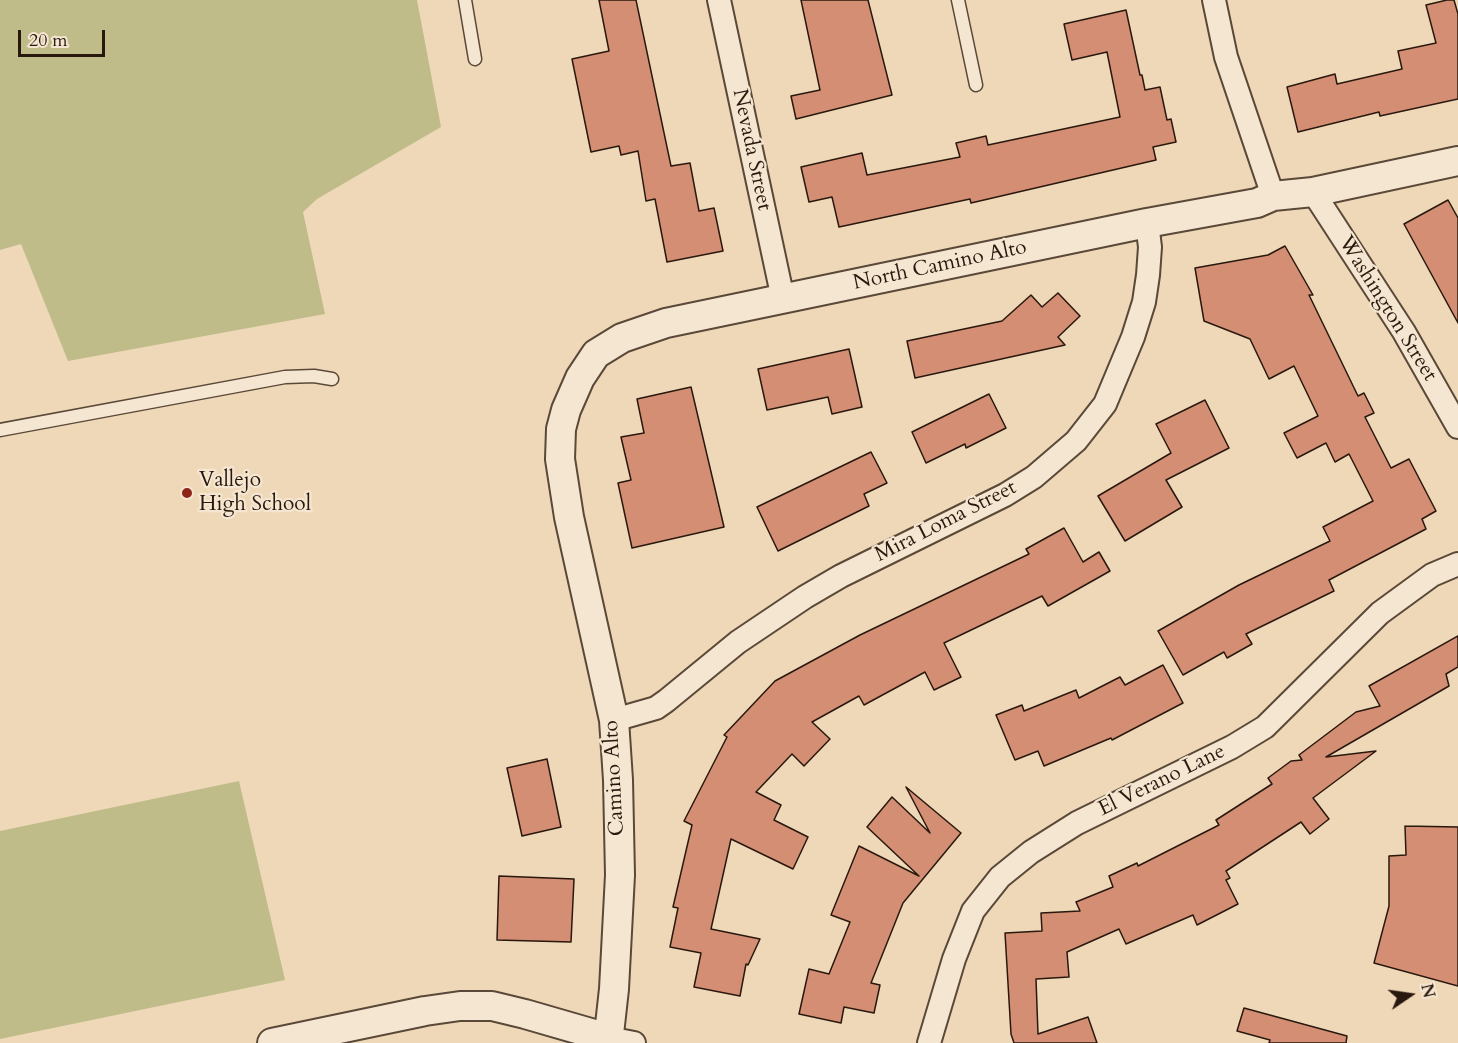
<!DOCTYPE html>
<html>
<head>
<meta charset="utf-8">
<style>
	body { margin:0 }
	#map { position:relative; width:1458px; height:1043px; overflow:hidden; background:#efd8b8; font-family:Cardo,serif }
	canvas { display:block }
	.north { position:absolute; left:1380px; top:965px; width:60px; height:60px; -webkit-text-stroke:4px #f5e6d1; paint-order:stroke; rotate:77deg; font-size:16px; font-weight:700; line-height:24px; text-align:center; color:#29180e }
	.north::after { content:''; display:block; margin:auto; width:21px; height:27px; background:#29180e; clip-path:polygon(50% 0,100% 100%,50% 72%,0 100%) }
	.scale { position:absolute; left:18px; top:30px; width:87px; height:27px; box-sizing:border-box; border:3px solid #29180e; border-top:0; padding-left:8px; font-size:18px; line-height:21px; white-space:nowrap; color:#29180e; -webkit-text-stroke:4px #f5e6d1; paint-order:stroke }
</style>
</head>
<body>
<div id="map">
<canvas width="1458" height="1043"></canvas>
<div class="north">N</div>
<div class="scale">20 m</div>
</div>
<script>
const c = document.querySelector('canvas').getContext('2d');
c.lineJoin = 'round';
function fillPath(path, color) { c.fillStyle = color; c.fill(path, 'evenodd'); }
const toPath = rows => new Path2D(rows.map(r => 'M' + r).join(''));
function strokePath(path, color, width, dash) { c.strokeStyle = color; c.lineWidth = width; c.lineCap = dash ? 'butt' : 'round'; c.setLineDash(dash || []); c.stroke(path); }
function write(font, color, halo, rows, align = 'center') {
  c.font = font + ' Cardo,serif'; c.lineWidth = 4.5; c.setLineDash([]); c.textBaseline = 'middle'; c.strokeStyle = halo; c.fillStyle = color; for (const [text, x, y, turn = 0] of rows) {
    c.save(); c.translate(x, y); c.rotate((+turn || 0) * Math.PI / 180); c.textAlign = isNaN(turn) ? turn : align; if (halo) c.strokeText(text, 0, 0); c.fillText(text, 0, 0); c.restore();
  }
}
fillPath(toPath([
	[0,0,417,0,441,127,317,199,303,212,325,314,68,361,21,244,0,250],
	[239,781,285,980,0,1039,0,831]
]), '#c0bc8a');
const building = toPath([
	[599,0,636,0,671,166,690,163,699,211,714,208,723,251,667,262,655,199,646,201,638,151,621,155,619,146,591,152,572,59,609,51,599,0],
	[801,0,868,0,892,95,796,119,791,96,820,90,801,0],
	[1447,0,1454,0,1458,14,1458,99,1380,116,1379,112,1298,132,1287,87,1335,74,1337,84,1402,69,1398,51,1436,43,1426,5,1447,0],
	[1126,10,1140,75,1142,75,1145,90,1160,87,1167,120,1171,119,1176,142,1153,147,1156,160,971,203,970,199,839,227,832,197,809,202,801,167,862,153,867,175,960,157,956,143,986,136,988,145,1120,117,1107,52,1072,60,1064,24,1126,10],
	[1448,200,1458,218,1458,323,1404,224,1448,200],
	[1285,246,1313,295,1309,295,1358,396,1364,393,1374,413,1365,417,1391,468,1409,459,1436,511,1422,519,1426,529,1329,580,1334,591,1246,634,1252,644,1227,658,1224,652,1183,675,1158,631,1239,585,1330,541,1323,527,1373,501,1349,454,1335,462,1326,443,1297,458,1284,433,1318,416,1294,366,1269,379,1250,339,1204,321,1195,268,1268,255,1285,246],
	[1058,293,1080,316,1058,337,1065,345,915,378,907,341,1002,321,1031,295,1042,307,1058,293],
	[849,349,862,407,832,414,828,397,767,410,758,369,849,349],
	[691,387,724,527,632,548,618,483,631,480,621,437,644,433,637,399,691,387],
	[989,394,1006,428,966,448,965,444,926,463,912,432,989,394],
	[1205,400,1229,448,1166,480,1182,507,1125,541,1098,496,1171,453,1156,424,1205,400],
	[871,452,887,483,864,494,869,506,778,551,757,507,871,452],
	[1064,528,1083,562,1099,552,1110,571,1048,606,1042,596,944,643,961,677,934,690,925,672,864,705,859,696,812,722,830,739,804,766,792,754,756,792,781,805,774,820,808,837,793,869,731,839,711,929,760,939,748,965,746,964,740,996,694,987,701,953,670,947,678,908,673,907,692,825,684,821,727,737,724,735,775,681,860,635,1029,554,1026,549,1064,528],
	[1458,636,1458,667,1446,674,1449,686,1326,757,1376,751,1313,798,1329,819,1310,834,1301,822,1226,871,1230,878,1226,880,1238,904,1197,925,1193,915,1126,944,1119,929,1067,952,1069,977,1036,979,1038,1034,1088,1017,1097,1043,1014,1043,1011,1034,1005,933,1042,931,1041,913,1080,911,1076,902,1113,887,1109,876,1137,863,1138,866,1219,825,1216,820,1272,784,1268,778,1291,761,1302,760,1299,755,1356,712,1380,706,1369,686,1458,636],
	[1163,665,1183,703,1112,740,1111,738,1044,766,1038,751,1015,760,996,715,1022,705,1024,711,1076,690,1079,698,1120,677,1125,685,1163,665],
	[547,759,561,827,522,836,507,768,547,759],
	[906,787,961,833,903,903,871,983,880,985,874,1013,844,1007,841,1023,799,1014,809,969,829,974,850,922,831,915,859,846,919,876,867,827,892,797,930,833,906,787],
	[1405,826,1458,827,1458,986,1374,963,1389,906,1389,856,1406,855,1405,826],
	[499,876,574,879,571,942,497,940,499,876],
	[1244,1008,1347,1036,1346,1043,1269,1043,1270,1040,1237,1031,1244,1008]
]);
fillPath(building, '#d48e73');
strokePath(building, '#29180e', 1.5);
const service = toPath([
	[465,0,475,59],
	[958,0,976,85],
	[0,430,285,377,314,376,332,379]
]);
const minor = toPath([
	[719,0,783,299],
	[1214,0,1226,57,1273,196],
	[1313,192,1404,332,1458,427],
	[614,720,656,708,666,701,738,642,805,597,841,576,1005,495,1034,477,1076,441,1105,404,1133,337,1144,302,1148,275,1150,247,1147,223],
	[608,1038,634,1043],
	[929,1043,954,959,973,911,1000,877,1031,852,1077,823,1232,747,1265,727,1380,613,1432,575,1458,564]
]);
const tertiary = toPath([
	[272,1043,425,1011,460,1006,492,1006,525,1014,608,1038],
	[608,1043,614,989,620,875,618,780,614,720,569,517,560,459,561,429,566,410,580,378,596,354,622,338,666,323,1147,223,1257,203,1273,196,1313,192,1458,161]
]);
strokePath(service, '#5a4838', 15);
strokePath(minor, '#5a4838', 26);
strokePath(tertiary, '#5a4838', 32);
strokePath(service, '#f5e6d1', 12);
strokePath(minor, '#f5e6d1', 22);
strokePath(tertiary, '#f5e6d1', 28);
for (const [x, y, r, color] of [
	[187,493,6,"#8f2418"]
]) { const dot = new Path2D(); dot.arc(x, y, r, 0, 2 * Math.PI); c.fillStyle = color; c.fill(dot); strokePath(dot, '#f5e6d1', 2); }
write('21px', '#29180e', '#f5e6d1', [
	["Nevada Street",751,150,78],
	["North Camino Alto",940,266,-12],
	["Washington Street",1387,309,58],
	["Mira Loma Street",946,522,-27],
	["Camino Alto",615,778,-93],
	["El Verano Lane",1162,781,-26]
]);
write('21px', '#29180e', '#f5e6d1', [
	["Vallejo",199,481],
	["High School",199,505]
], 'left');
</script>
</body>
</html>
